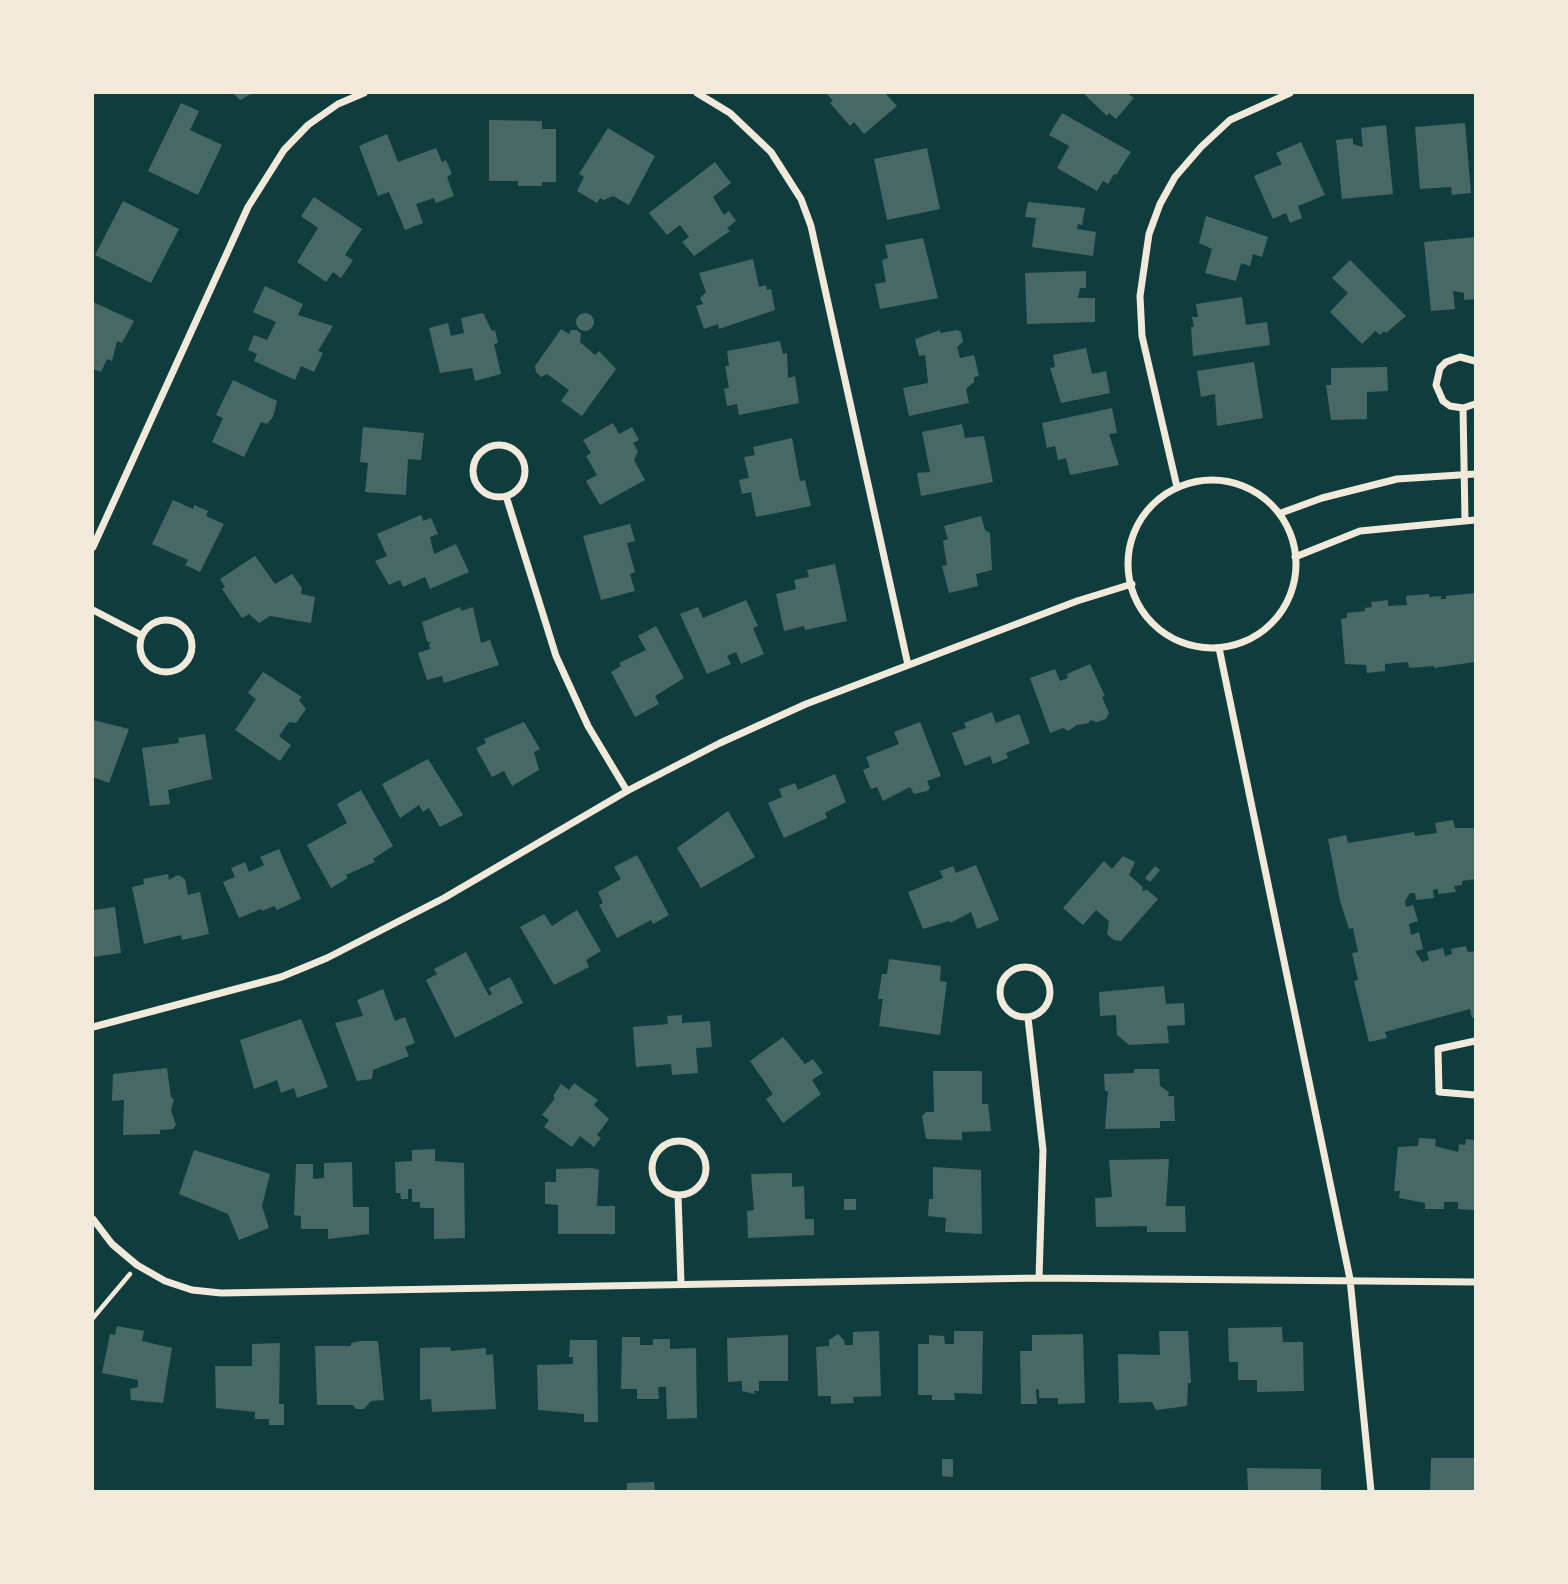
<!DOCTYPE html>
<html>
<head>
<meta charset="utf-8">
<style>
	body { margin:0 }
	#map { position:relative; width:1568px; height:1584px; overflow:hidden; background:#0f3d3e; font-family:"Space Grotesk",sans-serif }
	canvas { display:block }
	.frame { position:absolute; inset:0; border:94px solid #f1e9da; pointer-events:none }
</style>
</head>
<body>
<div id="map">
<canvas width="1568" height="1584"></canvas>
<div class="frame"></div>
</div>
<script>
const c = document.querySelector('canvas').getContext('2d');
c.lineJoin = 'round';
function fillPath(path, color) { c.fillStyle = color; c.fill(path, 'evenodd'); }
const toPath = rows => new Path2D(rows.map(r => 'M' + r).join(''));
function strokePath(path, color, width, dash) { c.strokeStyle = color; c.lineWidth = width; c.lineCap = dash ? 'butt' : 'round'; c.setLineDash(dash || []); c.stroke(path); }
fillPath(toPath([
	[233,93,253,93,240,100],
	[826,93,885,93,897,106,864,134,854,122,850,126,830,103,833,101],
	[1083,93,1127,93,1134,98,1116,119,1109,113,1107,116],
	[181,103,199,111,190,130,222,145,198,195,148,171],
	[1062,113,1131,152,1116,175,1114,174,1108,184,1103,181,1097,191,1057,168,1069,146,1049,135],
	[489,120,542,121,542,129,556,129,556,182,542,182,542,186,518,186,518,181,489,181],
	[1465,123,1471,193,1452,195,1451,187,1420,189,1415,127],
	[1386,125,1393,194,1342,199,1336,140,1353,138,1353,144,1363,147,1361,128],
	[608,128,655,156,629,205,613,196,604,200,600,198,597,203,577,191,584,177,579,174],
	[387,134,398,162,436,148,442,162,446,160,452,174,447,177,454,196,436,203,434,198,416,204,423,223,405,230,389,192,378,196,359,146],
	[1301,142,1325,195,1298,206,1302,218,1290,223,1286,213,1273,219,1254,176,1282,164,1276,153],
	[927,148,940,209,887,220,874,159],
	[715,162,731,183,713,197,724,215,729,211,736,221,727,228,730,231,694,256,682,242,689,237,680,225,667,235,649,213],
	[314,197,362,229,345,255,353,260,341,278,333,272,326,282,297,262,318,228,301,216],
	[123,201,179,229,151,283,95,255],
	[1028,202,1085,208,1082,225,1078,224,1077,229,1096,232,1093,256,1032,247,1036,218,1025,217],
	[1206,216,1268,237,1262,257,1253,254,1250,266,1241,263,1236,281,1205,273,1212,249,1199,243],
	[1475,237,1475,299,1464,300,1464,293,1453,291,1455,309,1431,311,1424,242],
	[923,238,938,298,880,309,875,284,886,282,882,260,888,258,885,245],
	[753,259,759,287,766,285,767,290,771,289,775,310,719,329,718,324,704,329,696,306,703,304,700,298,706,292,699,273],
	[1350,260,1406,316,1386,333,1384,331,1380,335,1375,331,1362,344,1330,312,1348,293,1332,278],
	[1086,271,1086,288,1080,288,1078,298,1095,298,1095,322,1027,324,1025,273],
	[265,286,303,304,298,315,333,326,318,351,323,353,314,372,301,366,295,380,254,361,257,354,248,350,254,335,267,340,276,322,253,312],
	[1242,297,1246,325,1267,322,1270,345,1193,356,1191,327,1194,327,1192,317,1198,317,1196,304],
	[93,302,134,321,122,343,117,341,112,361,107,359,101,372,93,369],
	[483,313,492,331,495,330,498,343,494,344,501,374,475,381,472,368,440,373,429,328,448,323,451,336,464,333,461,318],
	'576 322a9 9 0 1 1 18 0a9 9 0 1 1-18 0Z',
	[561,329,569,334,571,330,577,330,581,334,580,342,595,355,599,351,616,369,582,416,561,401,569,390,547,374,541,377,536,372,535,366],
	[940,330,940,333,957,330,961,332,963,342,957,347,960,358,974,355,979,376,974,377,974,382,966,389,969,403,909,416,903,388,928,383,925,355,919,356,915,339],
	[780,341,783,354,787,353,788,378,795,376,799,403,739,415,737,404,727,406,724,389,729,388,725,366,729,366,727,351],
	[1086,348,1092,374,1106,371,1110,393,1061,403,1050,368,1055,367,1053,355],
	[1254,362,1263,418,1217,426,1215,394,1201,397,1197,371],
	[1387,367,1388,391,1367,392,1367,419,1331,420,1326,385,1331,385,1331,368],
	[233,380,277,401,273,417,267,424,261,422,244,457,212,442,223,418,216,415],
	[1112,408,1117,433,1109,434,1119,465,1070,475,1066,458,1058,460,1055,446,1047,448,1042,423],
	[613,423,619,434,632,427,639,440,633,443,638,451,634,460,645,480,600,505,586,481,597,475,586,456,591,453,583,440],
	[962,424,965,438,984,436,993,482,921,496,917,473,930,472,922,432],
	[363,427,424,433,421,460,408,459,406,495,365,492,368,463,360,462],
	[792,438,800,481,805,480,811,506,756,517,751,492,742,494,739,480,749,478,744,457,755,455,753,447],
	[173,500,193,509,194,505,208,511,206,516,224,524,200,572,185,565,188,560,152,544],
	[421,515,423,521,431,518,438,534,430,537,434,554,456,544,469,572,430,589,425,577,403,587,400,580,389,585,375,561,387,556,377,534],
	[981,516,985,530,990,533,992,570,976,574,978,586,949,593,942,566,947,565,943,541,948,539,944,526],
	[630,524,635,541,627,543,635,572,630,574,635,591,601,600,583,536],
	[255,556,275,584,292,574,302,588,301,594,315,597,311,623,270,616,259,623,249,614,242,618,222,589,225,587,220,579],
	[835,564,847,621,805,630,804,626,784,631,776,594,796,589,794,580,809,577,807,570],
	[1475,593,1475,662,1434,668,1434,666,1409,668,1408,662,1385,664,1385,671,1367,673,1366,665,1345,664,1341,619,1347,618,1347,613,1365,611,1365,608,1372,607,1371,602,1388,600,1388,606,1407,605,1406,596,1429,594,1429,597,1441,596,1441,599,1446,599,1446,596],
	[746,600,758,626,753,628,764,654,741,664,736,652,727,656,731,664,707,674,680,614,698,607,703,618],
	[460,607,461,611,473,607,481,643,490,640,499,665,444,683,442,676,427,680,418,653,430,649,429,644,431,643,427,641,422,622],
	[656,626,684,678,655,696,659,704,635,717,611,672,621,666,619,663,646,650,638,636],
	[1090,664,1105,696,1102,697,1109,713,1106,719,1097,722,1090,720,1089,723,1077,725,1068,731,1063,728,1050,733,1030,678,1055,669,1060,681,1068,678,1067,674],
	[263,672,302,697,299,700,306,709,296,723,289,722,279,736,291,745,280,761,235,730,256,699,248,693],
	[992,712,996,723,1019,714,1030,743,1006,753,1008,758,993,764,990,756,965,766,952,733,966,728,964,723],
	[93,720,129,729,109,783,93,777],
	[524,722,540,749,534,752,539,770,512,786,504,771,492,777,476,748,486,743,484,739],
	[920,722,941,776,927,781,930,788,927,791,914,794,910,787,883,801,877,787,871,789,863,770,870,767,866,757,899,744,894,732],
	[205,734,212,779,168,790,170,804,150,806,142,748,179,743,178,738],
	[428,759,463,815,440,827,429,808,423,812,419,805,400,818,382,784],
	[835,774,846,802,825,813,827,818,784,838,768,803,782,797,779,789,795,783,798,790],
	[361,790,393,846,373,859,375,862,346,875,348,878,331,888,307,845,347,823,337,804],
	[728,811,755,857,701,888,677,848],
	[1453,820,1455,828,1475,828,1475,879,1462,881,1462,885,1454,886,1456,892,1438,894,1438,889,1433,890,1434,898,1416,900,1415,893,1410,893,1405,901,1406,907,1413,905,1418,921,1409,924,1411,935,1419,932,1423,949,1415,951,1422,962,1429,960,1427,952,1443,948,1445,956,1452,954,1451,949,1466,946,1468,952,1475,951,1475,1017,1472,1018,1470,1009,1385,1032,1387,1038,1369,1042,1354,981,1358,980,1352,953,1358,952,1353,928,1349,929,1340,901,1328,839,1346,835,1348,843,1414,832,1415,836,1437,833,1435,823],
	[279,849,301,899,277,910,274,906,262,911,261,909,239,918,223,882,235,877,231,868,245,862,249,872,264,865,260,857],
	[637,855,669,915,653,924,651,920,617,938,599,905,603,903,598,892,621,879,614,867],
	[1123,856,1135,862,1129,875,1143,887,1142,891,1147,890,1158,899,1121,941,1114,940,1107,934,1109,921,1096,910,1083,925,1063,908,1104,861,1112,869],
	[976,865,999,920,977,929,971,912,950,923,949,921,923,929,908,892,943,878,940,871,953,866,956,873],
	[1155,866,1160,870,1150,882,1145,878],
	[168,874,169,880,178,875,185,879,188,895,200,892,209,934,182,940,181,935,144,944,132,887,144,884,143,879],
	[115,907,121,953,93,957,93,910],
	[577,910,601,951,586,960,589,967,554,985,520,927,544,914,552,926],
	[466,952,489,996,492,994,489,988,510,977,523,1003,455,1038,426,980,437,974,434,969],
	[889,959,941,966,940,981,947,982,940,1035,879,1026,883,999,878,999,882,974,887,974],
	[1164,986,1166,1004,1184,1003,1185,1025,1167,1026,1169,1043,1129,1045,1117,1035,1116,1015,1100,1016,1099,992],
	[383,989,395,1021,405,1017,415,1043,405,1047,409,1056,373,1070,372,1079,357,1081,335,1023,363,1016,357,1000],
	[682,1015,682,1023,710,1021,712,1047,696,1048,698,1073,672,1075,671,1064,636,1067,633,1027,668,1024,667,1016],
	[301,1019,328,1087,297,1098,294,1088,281,1093,277,1080,254,1089,240,1040],
	[783,1037,805,1064,813,1059,823,1073,812,1080,821,1094,783,1123,766,1099,773,1094,750,1061],
	[167,1068,171,1097,174,1100,171,1110,176,1125,173,1129,160,1130,160,1134,123,1135,124,1100,112,1101,113,1074],
	[1134,1069,1159,1069,1160,1086,1169,1092,1168,1096,1174,1096,1175,1121,1160,1121,1160,1128,1105,1129,1108,1091,1105,1091,1104,1074,1134,1073],
	[933,1071,982,1071,982,1104,988,1104,991,1131,962,1132,962,1140,926,1139,922,1116,926,1112,934,1112],
	[574,1083,598,1100,594,1105,609,1119,597,1135,601,1138,594,1147,580,1136,572,1147,544,1127,549,1120,542,1115,555,1098,553,1096,561,1084,569,1090],
	[1419,1138,1436,1139,1435,1146,1458,1152,1459,1144,1465,1145,1466,1139,1475,1140,1475,1210,1458,1209,1458,1202,1444,1202,1444,1209,1425,1209,1425,1203,1399,1198,1400,1191,1394,1191,1398,1147,1418,1146],
	[435,1149,435,1161,464,1163,465,1238,434,1239,434,1208,420,1208,420,1202,412,1202,412,1189,408,1189,408,1199,401,1199,400,1193,396,1193,395,1162,412,1161,412,1150],
	[194,1150,270,1174,262,1206,269,1228,239,1240,228,1214,179,1194],
	[1169,1159,1166,1206,1185,1206,1186,1232,1147,1232,1147,1226,1096,1227,1095,1198,1112,1197,1109,1160],
	[352,1162,353,1207,369,1207,369,1234,328,1239,328,1229,301,1229,301,1216,294,1215,296,1164,313,1164,313,1179,324,1178,324,1163],
	[933,1167,981,1170,982,1234,945,1232,946,1218,928,1216,929,1199,933,1199],
	[592,1168,599,1170,597,1206,615,1206,615,1234,558,1234,558,1205,545,1204,545,1182,556,1182,556,1169],
	[792,1173,792,1187,804,1186,805,1219,814,1219,814,1235,748,1238,747,1211,754,1210,751,1174],
	[844,1199,856,1199,856,1210,844,1210],
	[117,1326,144,1331,142,1341,172,1348,163,1403,131,1400,130,1389,138,1387,138,1380,102,1373,110,1334,115,1335],
	[1282,1327,1283,1342,1303,1342,1304,1391,1257,1392,1257,1380,1238,1380,1238,1362,1229,1362,1228,1328],
	[879,1331,881,1396,853,1397,854,1403,831,1404,831,1396,818,1396,816,1347,829,1346,829,1340,838,1334,844,1340,845,1345,853,1345,853,1332],
	[954,1331,983,1331,982,1394,954,1393,955,1400,932,1400,932,1395,918,1395,918,1344,929,1344,929,1335,944,1336,945,1344,954,1344],
	[1159,1331,1188,1331,1191,1383,1188,1383,1187,1406,1156,1410,1152,1402,1119,1403,1118,1354,1160,1355],
	[1083,1334,1085,1403,1058,1404,1058,1398,1039,1398,1039,1390,1036,1389,1037,1404,1021,1404,1020,1351,1032,1351,1032,1335],
	[788,1335,788,1381,759,1381,759,1391,754,1391,755,1394,742,1391,742,1381,728,1382,727,1338],
	[622,1337,640,1337,640,1345,653,1345,653,1339,670,1339,670,1349,696,1348,697,1418,667,1419,666,1387,658,1387,659,1399,637,1399,637,1389,621,1389],
	[570,1340,597,1340,598,1422,584,1422,584,1414,538,1410,537,1365,573,1364,573,1357,569,1357],
	[360,1341,378,1341,384,1400,371,1401,364,1409,356,1409,353,1405,317,1405,315,1346,351,1346,351,1343],
	[280,1343,279,1404,284,1404,284,1425,269,1425,269,1419,255,1419,255,1412,216,1408,215,1366,252,1366,252,1344],
	[450,1347,451,1351,486,1348,486,1355,493,1354,496,1409,432,1412,431,1399,420,1400,420,1348],
	[1431,1458,1475,1458,1475,1491,1430,1491],
	[942,1459,953,1459,953,1477,942,1476],
	[1247,1468,1321,1469,1321,1491,1248,1491],
	[654,1482,655,1491,627,1491,627,1483]
]), '#486865');
strokePath(toPath([
	[93,1318,130,1274]
]), '#f1e9da', 4.5);
strokePath(toPath([
	[697,93,730,113,771,152,801,199,811,226,908,665],
	[1475,361,1460,357,1446,362,1440,368,1436,385,1443,401,1450,406,1463,408,1475,404],
	[1463,408,1465,520],
	'473 471a26 26 0 1 1 52 0a26 26 0 1 1-52 0Z',
	'1128 564a84 84 0 1 1 168 0a84 84 0 1 1-168 0Z',
	[1177,487,1142,336,1140,296,1149,234,1160,204,1175,177,1201,147,1230,120,1290,93],
	[506,496,556,656,588,726,627,791],
	[1281,513,1322,498,1397,479,1475,474],
	[93,547,248,207,284,150,308,125,338,104,364,93],
	[1295,557,1360,531,1475,520],
	[93,610,141,635],
	'140 646a26 26 0 1 1 52 0a26 26 0 1 1-52 0Z',
	[1219,648,1350,1279,1371,1491],
	'1000 992a25 25 0 1 1 50 0a25 25 0 1 1-50 0Z',
	[1028,1018,1043,1150,1039,1278],
	[93,1027,281,977,327,958,444,898,627,791,720,743,806,704,1077,601,1132,584],
	[1475,1041,1438,1049,1439,1092,1475,1095],
	'652 1168a27 27 0 1 1 54 0a27 27 0 1 1-54 0Z',
	[678,1195,681,1283],
	[93,1219,112,1244,137,1265,165,1281,192,1290,221,1293,1039,1278,1475,1282]
]), '#f1e9da', 7);
</script>
</body>
</html>
